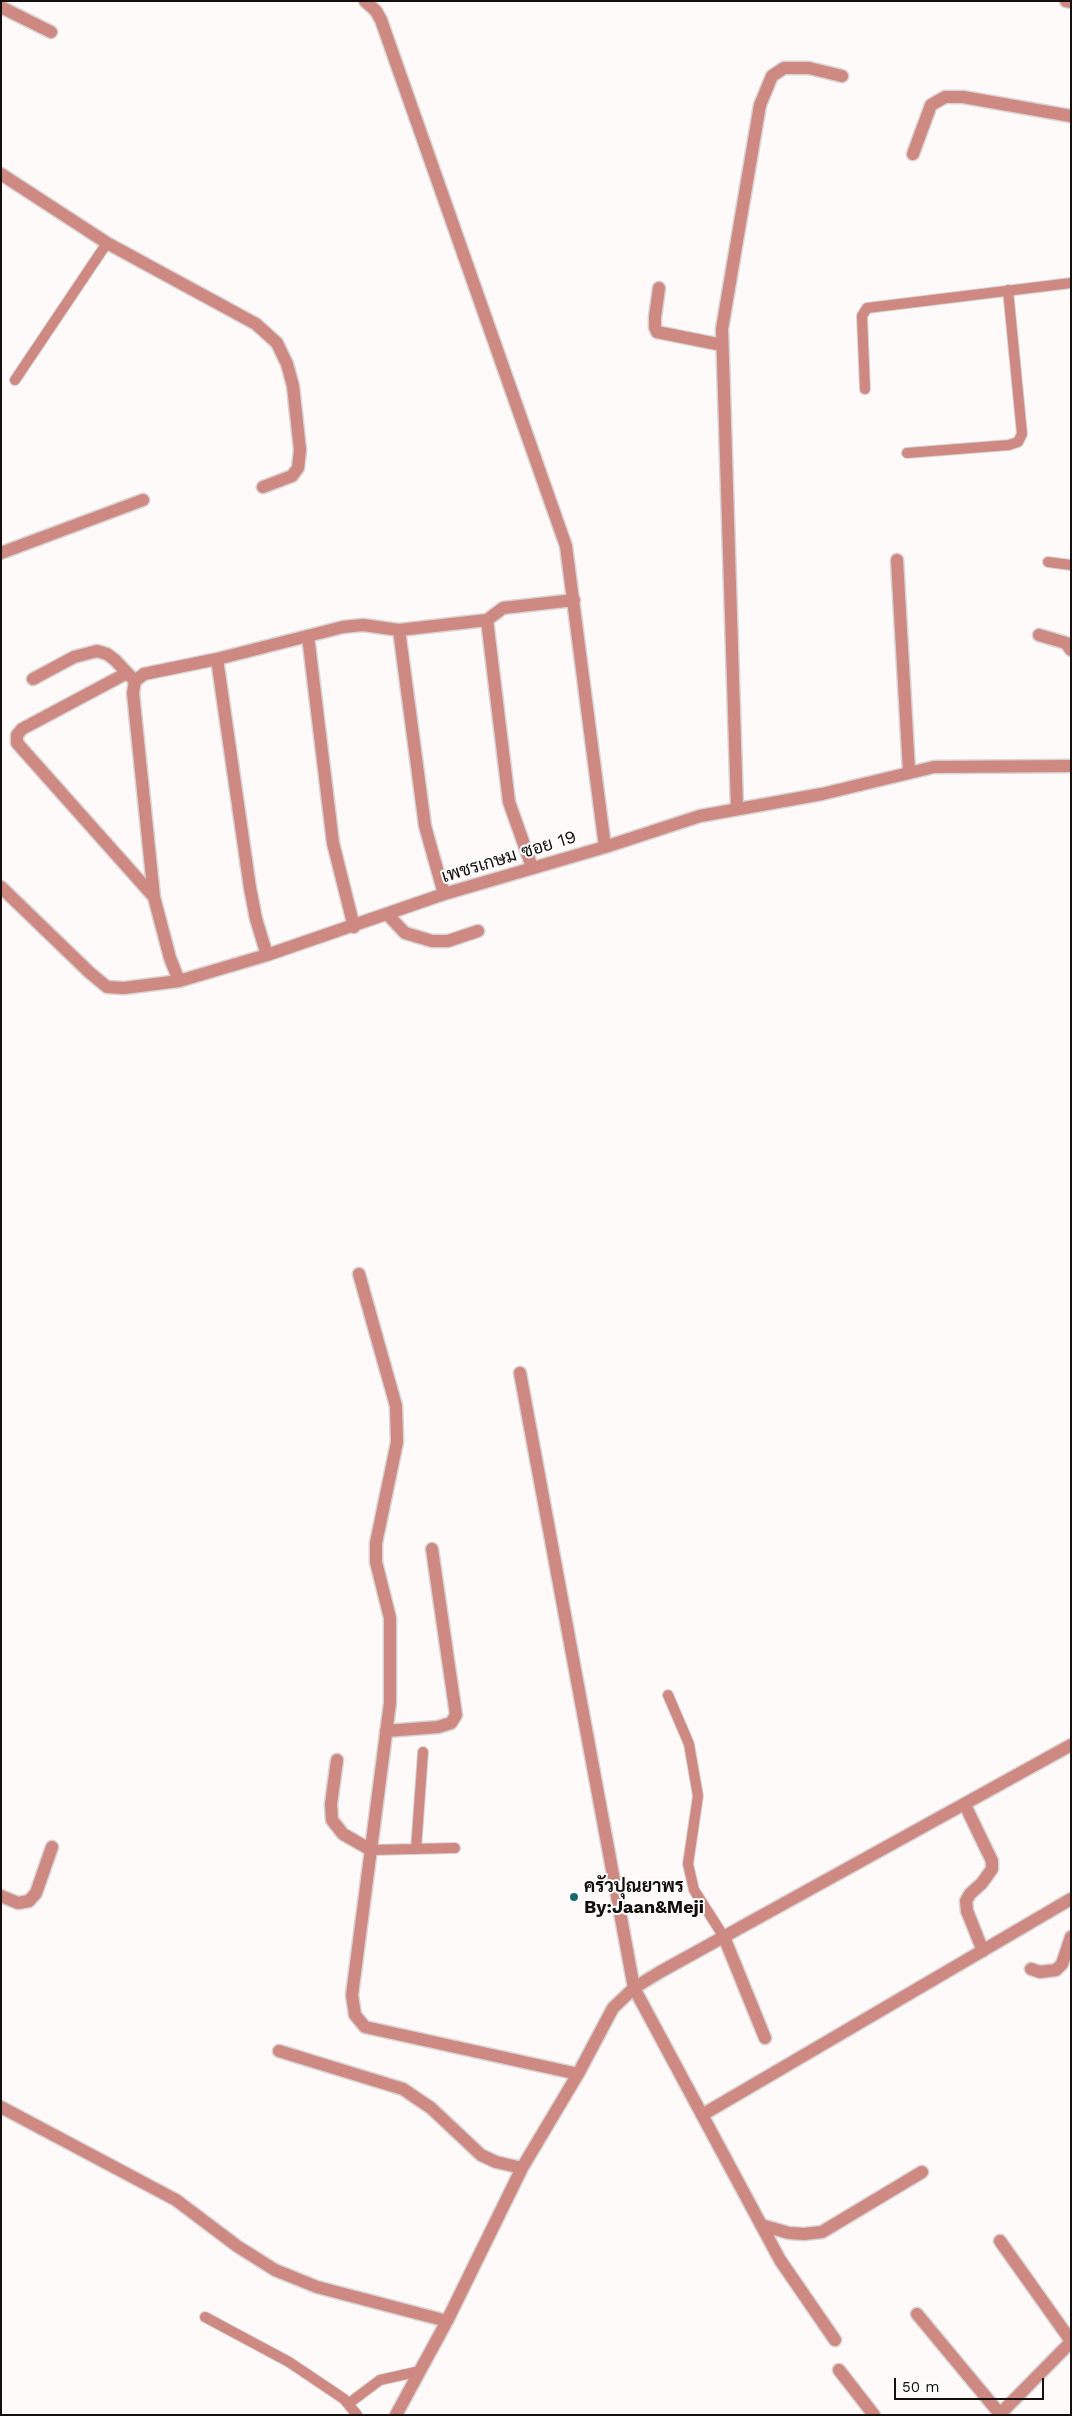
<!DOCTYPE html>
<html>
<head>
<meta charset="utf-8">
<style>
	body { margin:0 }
	#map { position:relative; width:1072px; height:2416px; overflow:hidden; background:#fefaf9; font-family:"Work Sans",sans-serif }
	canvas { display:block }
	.frame { position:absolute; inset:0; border:2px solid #150f0e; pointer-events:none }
	.scale { position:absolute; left:894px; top:2378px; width:150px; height:22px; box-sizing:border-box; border:2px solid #150f0e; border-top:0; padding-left:6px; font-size:15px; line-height:18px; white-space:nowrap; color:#150f0e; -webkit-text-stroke:4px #fff; paint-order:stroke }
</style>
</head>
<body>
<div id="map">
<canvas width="1072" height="2416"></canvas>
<div class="frame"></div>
<div class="scale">50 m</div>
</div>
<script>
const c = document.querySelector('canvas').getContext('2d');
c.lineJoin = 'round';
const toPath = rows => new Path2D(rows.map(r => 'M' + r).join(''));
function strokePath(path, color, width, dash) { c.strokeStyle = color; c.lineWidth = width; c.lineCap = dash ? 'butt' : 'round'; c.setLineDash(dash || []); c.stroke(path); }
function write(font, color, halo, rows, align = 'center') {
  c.font = font + ' "Work Sans",Sarabun,sans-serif'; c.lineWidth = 4; c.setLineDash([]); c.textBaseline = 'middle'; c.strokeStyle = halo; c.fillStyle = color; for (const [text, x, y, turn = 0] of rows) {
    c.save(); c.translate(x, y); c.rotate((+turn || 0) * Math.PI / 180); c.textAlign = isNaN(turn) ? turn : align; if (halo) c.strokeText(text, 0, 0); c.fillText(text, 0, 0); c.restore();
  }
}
const lane = toPath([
	[15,380,107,243],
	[865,389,862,316,867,308,1071,283],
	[907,453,1009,445,1018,442,1022,434,1008,290],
	[1048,562,1071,565],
	[668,1695,689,1744,698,1796,688,1864,694,1890,724,1937],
	[416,1849,423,1752],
	[371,1850,455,1848],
	[205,2317,289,2362,344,2399,357,2415],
	[348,2404,380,2380,420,2371]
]);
const street = toPath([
	[365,1,376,11,381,20,566,546,605,847],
	[1066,1,1071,2],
	[1,7,51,32],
	[913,154,931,105,945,97,963,97,1071,116],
	[1,174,107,243,256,324,277,343,287,364,293,386,300,450,298,468,292,476,263,487],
	[659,288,655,317,655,327,657,332,722,345],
	[1,553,143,500],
	[897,560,909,771],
	[487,620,509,802,532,867],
	[399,630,425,826,444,894],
	[1039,635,1066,643,1071,650],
	[308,636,333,843,354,927],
	[217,659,250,888,256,919,267,955],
	[127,673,22,729,17,735,17,743,154,897],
	[33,679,74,657,97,651,107,654,115,660,132,678],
	[737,808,722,329,760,105,772,76,784,68,809,68,842,76],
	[1,887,89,972,107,987,124,988,179,981,267,955,444,894,605,847,700,816,822,794,934,767,1071,766],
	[388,915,405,933,432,941,448,941,478,931],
	[179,981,170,958,154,897,133,693,135,681,144,674,217,659,343,627,363,625,399,630,487,620,503,608,574,600],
	[359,1274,396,1406,397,1442,376,1543,376,1562,390,1618,390,1703,352,1995,355,2015,365,2027,578,2074],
	[520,1373,634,1988,780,2260,835,2340],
	[386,1731,438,1727,451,1723,456,1715,432,1549],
	[337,1760,331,1804,332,1820,343,1834,371,1850],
	[965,1805,992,1861,992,1869,982,1883,970,1894,966,1901,967,1911,983,1951],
	[1,1896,18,1903,29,1901,36,1893,52,1847],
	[724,1937,765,2038],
	[1031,1969,1040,1972,1056,1970,1062,1964,1071,1937],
	[279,2051,403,2089,431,2108,481,2155,496,2162,522,2168],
	[1,2107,176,2200,237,2246,275,2270,317,2287,447,2321],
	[702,2115,1071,1899],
	[761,2225,789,2233,804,2234,822,2232,922,2172],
	[1000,2241,1071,2341],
	[917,2314,1000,2414],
	[839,2370,874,2415],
	[396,2415,447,2321,522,2168,578,2074,613,2008,634,1988,660,1972,1071,1745],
	[999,2415,1071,2342]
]);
strokePath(lane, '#d9d4d3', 12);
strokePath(street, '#d9d4d3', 15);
strokePath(lane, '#cd8982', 10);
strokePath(street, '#cd8982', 12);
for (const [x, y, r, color] of [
	[574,1897,5,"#1b676f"]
]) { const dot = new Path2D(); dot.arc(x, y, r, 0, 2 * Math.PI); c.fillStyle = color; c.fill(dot); strokePath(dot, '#fff', 2); }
write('18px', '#150f0e', '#fff', [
	["เพชรเกษม ซอย 19",509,857,-17]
]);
write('bold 18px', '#150f0e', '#fff', [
	["ครัวปุณยาพร",584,1887],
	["By:Jaan&Meji",584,1908]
], 'left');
</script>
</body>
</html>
